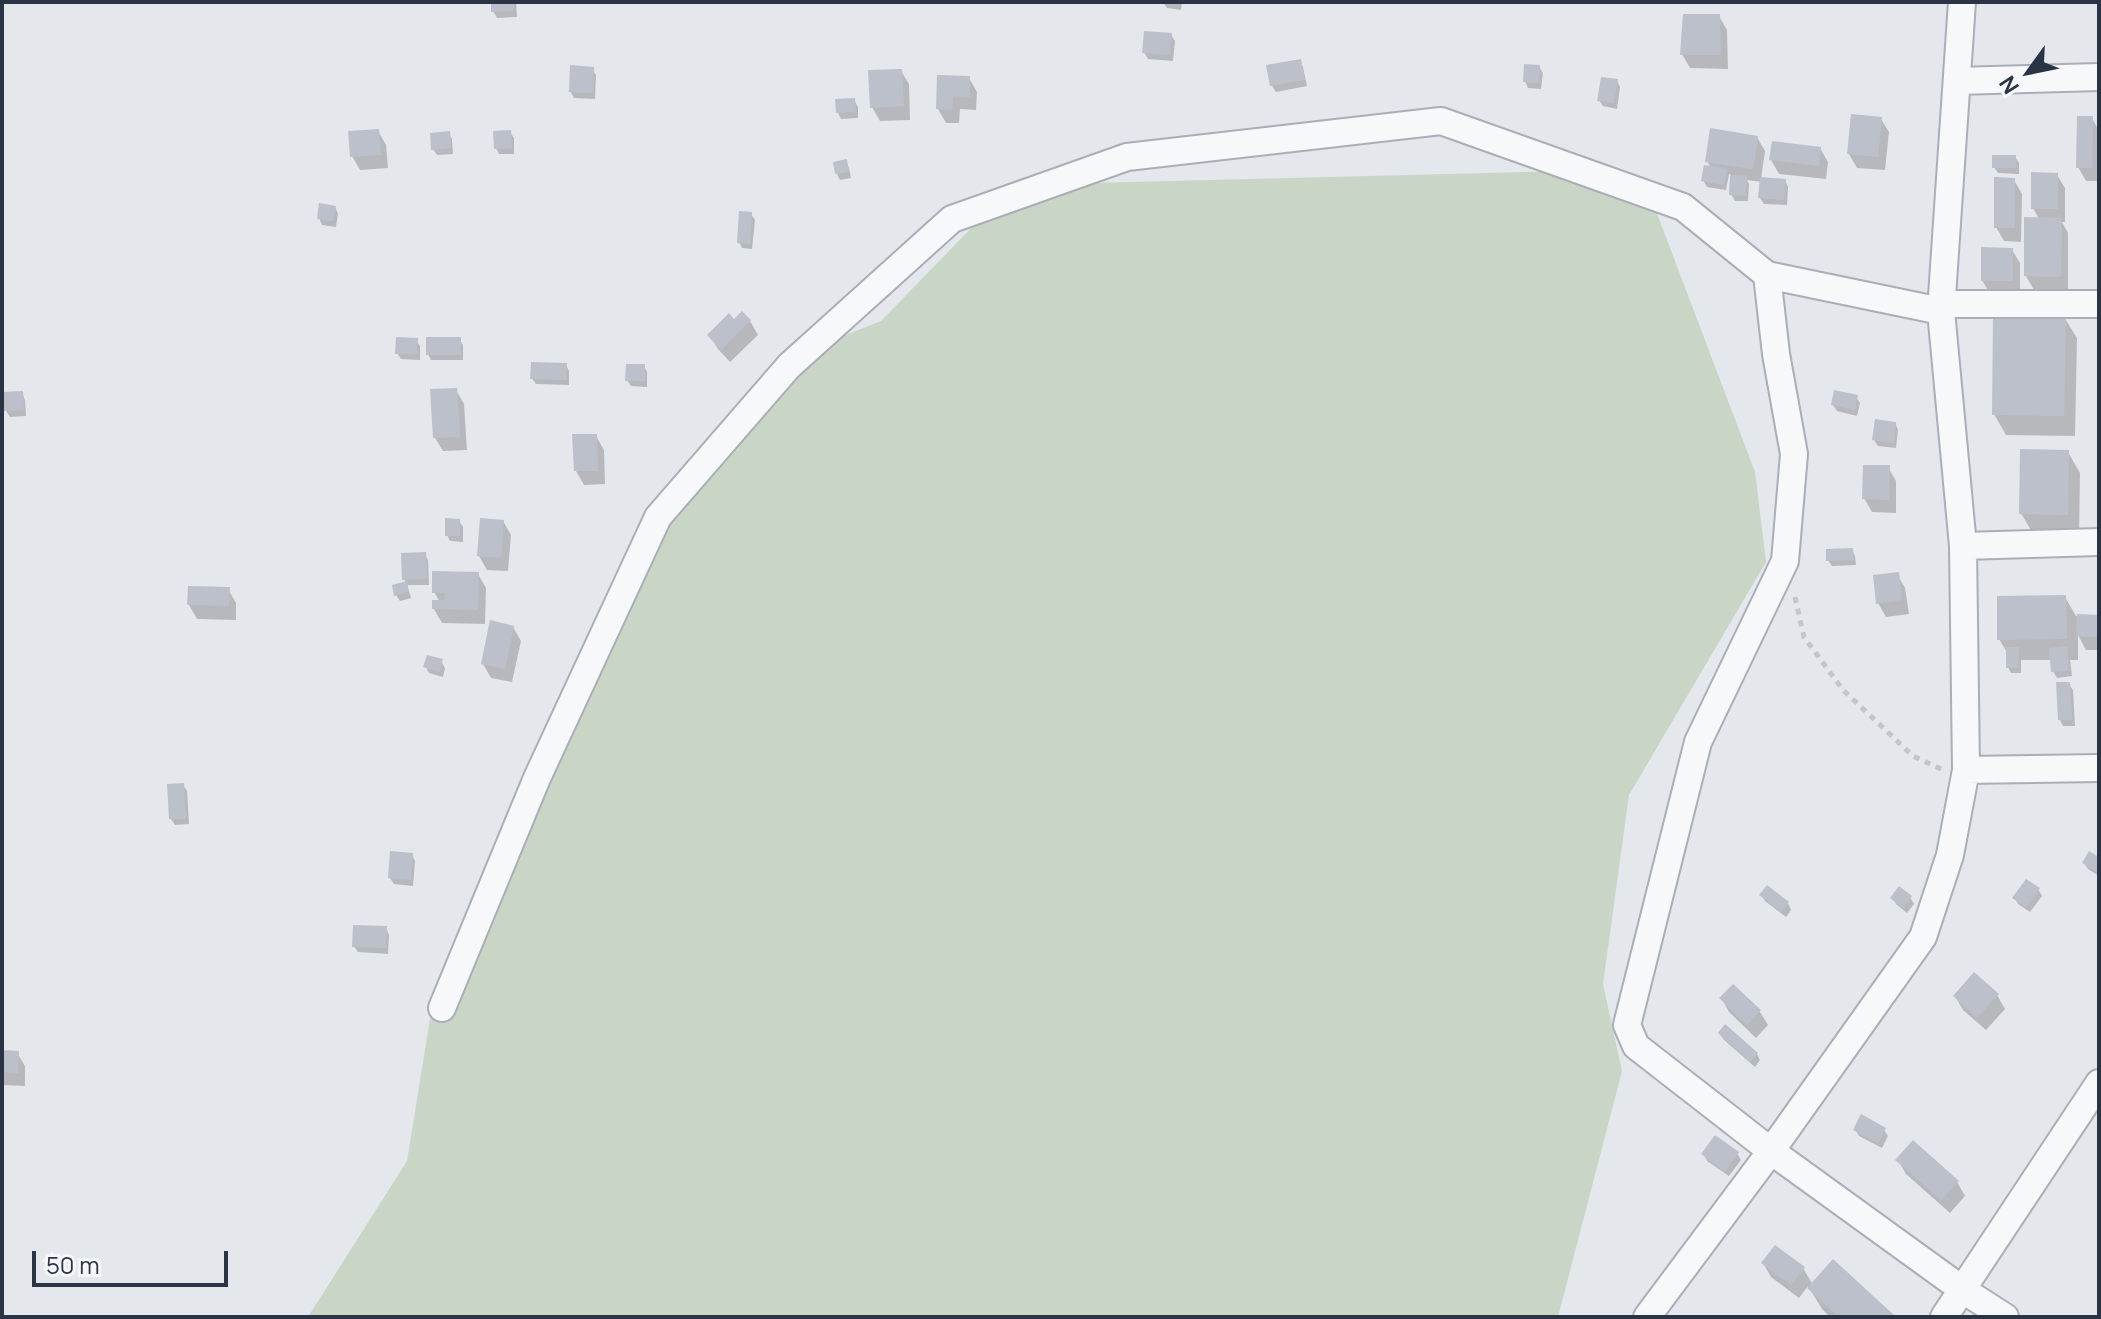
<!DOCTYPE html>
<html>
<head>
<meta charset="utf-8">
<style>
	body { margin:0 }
	#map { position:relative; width:2101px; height:1319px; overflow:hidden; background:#e4e7ec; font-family:Manrope,sans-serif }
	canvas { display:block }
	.frame { position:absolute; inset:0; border:4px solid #2b3445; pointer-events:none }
	.north { position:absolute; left:1989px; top:32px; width:80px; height:80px; -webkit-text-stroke:6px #f4f6f9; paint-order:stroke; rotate:237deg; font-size:22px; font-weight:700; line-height:32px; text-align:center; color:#2b3445 }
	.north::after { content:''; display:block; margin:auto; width:28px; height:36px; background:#2b3445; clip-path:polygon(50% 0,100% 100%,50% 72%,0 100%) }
	.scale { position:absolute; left:32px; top:1251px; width:196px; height:36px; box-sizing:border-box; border:4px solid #2b3445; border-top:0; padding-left:10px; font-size:24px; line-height:28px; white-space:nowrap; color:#2b3445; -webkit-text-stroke:6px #f4f6f9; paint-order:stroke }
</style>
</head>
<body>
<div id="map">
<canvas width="2101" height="1319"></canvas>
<div class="frame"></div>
<div class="north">N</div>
<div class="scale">50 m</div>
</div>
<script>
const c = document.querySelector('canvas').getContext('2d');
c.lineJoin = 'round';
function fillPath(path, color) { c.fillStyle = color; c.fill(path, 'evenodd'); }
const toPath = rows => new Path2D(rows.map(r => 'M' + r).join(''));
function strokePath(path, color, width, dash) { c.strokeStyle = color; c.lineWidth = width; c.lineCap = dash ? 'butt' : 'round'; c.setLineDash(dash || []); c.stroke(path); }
fillPath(toPath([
	[1566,171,1653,203,1755,472,1766,562,1629,795,1603,984,1622,1071,1558,1317,308,1317,407,1161,430,1019,623,561,815,347,881,321,1013,185]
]), '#c9d6c5');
fillPath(toPath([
	[493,2,516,2,517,17,497,18,493,11],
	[1163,2,1182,2,1181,10,1167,8],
	[1719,16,1727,30,1728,69,1690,68,1682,54],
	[1171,35,1175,41,1173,61,1148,59,1144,52],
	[1300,61,1303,67,1307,86,1276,92,1272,86],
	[1539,67,1543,73,1541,89,1528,88,1525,81],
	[592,69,596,75,595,99,574,98,571,92],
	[901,71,909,84,910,120,880,121,872,107],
	[969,78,977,92,976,110,960,109,959,123,946,123,938,109],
	[1617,81,1620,87,1617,109,1603,106,1599,100],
	[854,100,858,107,858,118,841,119,838,113],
	[2092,118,2099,131,2099,181,2086,181,2078,167],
	[1881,119,1889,132,1885,170,1857,168,1849,154],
	[378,131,386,145,388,168,360,170,352,156],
	[510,132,514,138,514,154,499,154,496,148],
	[449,133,452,139,453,154,437,155,433,149],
	[1757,137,1765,151,1761,179,1785,180,1788,187,1787,205,1764,204,1760,198,1762,182,1747,180,1749,184,1748,201,1735,201,1731,194,1732,175,1729,174,1726,190,1707,187,1703,180,1711,168,1707,161],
	[1820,148,1828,162,1826,179,1779,174,1771,160],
	[2015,157,2019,163,2019,174,1998,173,1994,167],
	[846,161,849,168,851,178,840,180,837,174],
	[2057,175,2065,188,2065,222,2062,222,2068,233,2068,290,2034,290,2026,276,2039,219,2033,208],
	[2014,180,2022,194,2021,242,2004,241,1996,227],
	[335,207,338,214,336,227,322,225,319,218],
	[751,214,755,220,752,249,742,248,739,242],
	[2012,250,2020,263,2020,295,1990,294,1982,280],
	[2064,317,2077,338,2075,436,2006,435,1994,414],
	[734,321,750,321,758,335,730,362,718,349,710,336],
	[459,339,463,345,463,360,431,360,428,354],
	[416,340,420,346,420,360,401,359,397,353],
	[566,365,569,371,569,385,536,384,532,378],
	[644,366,647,372,647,387,631,386,627,380],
	[456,390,464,404,467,450,443,451,435,438],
	[22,393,25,400,26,416,10,417,6,411],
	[1856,397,1860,403,1857,416,1837,411,1833,405],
	[1895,423,1898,430,1896,448,1878,446,1874,440],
	[596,436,604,450,605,484,584,485,576,471],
	[2068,452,2080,473,2079,535,2033,534,2021,513],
	[1888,467,1896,481,1896,513,1872,512,1864,498],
	[459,521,463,527,463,542,450,541,447,535],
	[503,521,511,535,508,571,487,570,479,556],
	[1852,550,1855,556,1856,565,1832,566,1828,560],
	[425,554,428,560,429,585,407,585,411,598,400,601,396,595,407,584,404,579],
	[478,574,486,588,485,624,442,623,434,609,440,602,434,592],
	[1897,574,1905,588,1909,614,1886,617,1878,603],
	[228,589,236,603,236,620,197,619,189,605],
	[2065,597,2076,616,2099,617,2099,650,2086,650,2078,635,2078,660,2070,660,2072,676,2057,678,2053,671,2052,660,2021,660,2021,673,2011,673,2008,667,2008,654,1999,639],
	[513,627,521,641,512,682,491,678,483,664],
	[441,661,445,668,443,677,429,673,426,667],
	[2069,684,2073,690,2075,726,2063,726,2060,720],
	[183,785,187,791,189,824,175,825,171,819],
	[2090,854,2099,859,2099,876,2088,869,2084,863],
	[412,855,415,861,413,886,394,884,390,878],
	[1767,888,1788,903,1791,910,1786,917,1765,901,1762,895],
	[2038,889,2042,896,2030,912,2018,904,2015,898],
	[1910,897,1914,904,1907,913,1896,904,1893,898],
	[386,928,389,935,388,954,358,952,354,946],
	[1733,986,1760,1012,1768,1025,1756,1038,1729,1012,1722,999],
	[1997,995,2005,1009,1986,1030,1963,1010,1955,996],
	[1720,1034,1757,1054,1760,1060,1755,1067,1724,1040],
	[2,1052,17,1053,25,1066,25,1086,2,1085],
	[1855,1129,1884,1130,1888,1136,1882,1148,1859,1136],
	[1737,1153,1741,1160,1729,1176,1707,1161,1704,1154],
	[1898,1160,1957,1182,1965,1196,1950,1213,1906,1174],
	[1763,1263,1803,1268,1813,1285,1893,1317,1830,1317,1822,1309,1808,1286,1799,1298,1771,1277]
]), '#0003');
fillPath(toPath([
	[491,2,514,2,514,11,491,12],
	[1683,14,1720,14,1721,55,1680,55],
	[1144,31,1172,33,1170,55,1142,53],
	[1301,59,1305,80,1270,86,1266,65],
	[1524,64,1540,65,1539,83,1523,82],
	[570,65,594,67,593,93,569,92],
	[902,69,904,106,870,108,868,70],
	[937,75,970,76,970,97,953,96,952,110,936,109],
	[1601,77,1618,79,1614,103,1597,101],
	[855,98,856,112,836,113,835,99],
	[1851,114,1882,117,1878,157,1847,154],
	[2077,116,2093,116,2092,168,2076,168],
	[1710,128,1758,136,1753,169,1705,162],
	[379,129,381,155,350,157,348,131],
	[511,130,512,148,494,149,493,131],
	[450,131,451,148,431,150,430,133],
	[1772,141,1821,147,1819,166,1769,160],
	[1992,155,2016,155,2016,168,1992,168],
	[847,159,849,172,835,174,833,162],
	[1704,165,1727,169,1724,185,1701,181],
	[2031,172,2058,173,2058,209,2031,209],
	[1730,175,1747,176,1746,196,1729,195],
	[1760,177,1786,179,1784,200,1758,198],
	[1994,177,2015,178,2015,228,1994,228],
	[319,203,336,206,333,221,317,219],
	[739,211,752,212,750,244,737,243],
	[2024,217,2062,218,2061,277,2024,276],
	[1981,247,2013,248,2013,281,1981,281],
	[742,311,751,320,721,350,707,335,729,313,734,319],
	[1993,313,2066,315,2064,416,1992,415],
	[396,337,418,338,417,354,395,354],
	[426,337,461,337,461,355,426,355],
	[531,362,567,363,566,380,530,379],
	[626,364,645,364,645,381,625,381],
	[457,388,460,437,433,438,430,389],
	[1834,390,1858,395,1855,410,1831,405],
	[23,391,24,410,4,411,3,392],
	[1875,419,1896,422,1894,443,1872,440],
	[572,434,597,434,598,471,574,471],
	[2020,449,2069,450,2068,515,2019,514],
	[1863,465,1890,465,1889,500,1862,499],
	[445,518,460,519,460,536,445,536],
	[480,518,504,520,501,558,477,556],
	[1853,548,1854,560,1826,561,1826,549],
	[426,552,427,579,402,580,401,553],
	[432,571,479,572,478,610,432,609,432,600,444,600,445,593,432,593],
	[1899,572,1902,600,1876,604,1873,575],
	[407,581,409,592,394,596,392,585],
	[188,586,230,587,229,606,187,605],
	[2066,595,2067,639,1997,640,1997,596],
	[2077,614,2099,615,2099,637,2076,636],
	[490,620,514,626,505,669,481,664],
	[2067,646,2069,671,2051,672,2049,648],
	[2006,647,2019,647,2018,668,2006,668],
	[427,655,443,659,440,672,423,667],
	[2056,682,2070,682,2072,720,2058,720],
	[184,783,186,819,169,819,167,784],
	[390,851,413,853,411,880,388,878],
	[2089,851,2099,857,2098,872,2082,863],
	[2026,879,2040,888,2026,907,2012,898],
	[1767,885,1789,902,1781,912,1759,895],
	[1899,886,1912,896,1903,908,1890,898],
	[353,925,387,926,386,948,352,947],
	[1974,972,1999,994,1977,1018,1953,996],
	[1733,984,1761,1010,1747,1025,1719,998],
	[1725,1024,1758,1053,1750,1062,1718,1033],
	[2,1050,19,1051,18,1073,2,1072],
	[1861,1114,1886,1128,1878,1143,1853,1130],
	[1715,1135,1739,1152,1725,1172,1701,1154],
	[1913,1140,1959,1181,1941,1200,1895,1160],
	[1775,1245,1805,1267,1791,1285,1761,1263],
	[1833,1259,1896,1317,1839,1317,1807,1288]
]), '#bbc0ca');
const minor = toPath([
	[1957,81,2099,77],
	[1767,275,1776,354,1794,454,1785,561,1698,742,1627,1025,1636,1046,1771,1151,1963,1290,2005,1317],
	[1941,304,2099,304],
	[1941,311,1962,2],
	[1963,546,2099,542],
	[1966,770,2099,768],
	[442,1008,537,778,658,517,789,366,952,219,1127,157,1441,121,1683,207,1767,275,1941,311,1963,546,1966,770,1950,855,1923,937,1771,1151,1647,1317],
	[1944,1317,2099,1083]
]);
strokePath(minor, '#a9aeb7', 30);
strokePath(toPath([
	[1795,597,1804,637,1843,690,1913,756,1941,769]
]), '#c2c5cb', 5, [6, 6]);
strokePath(minor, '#f7f8fa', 26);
</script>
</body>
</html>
